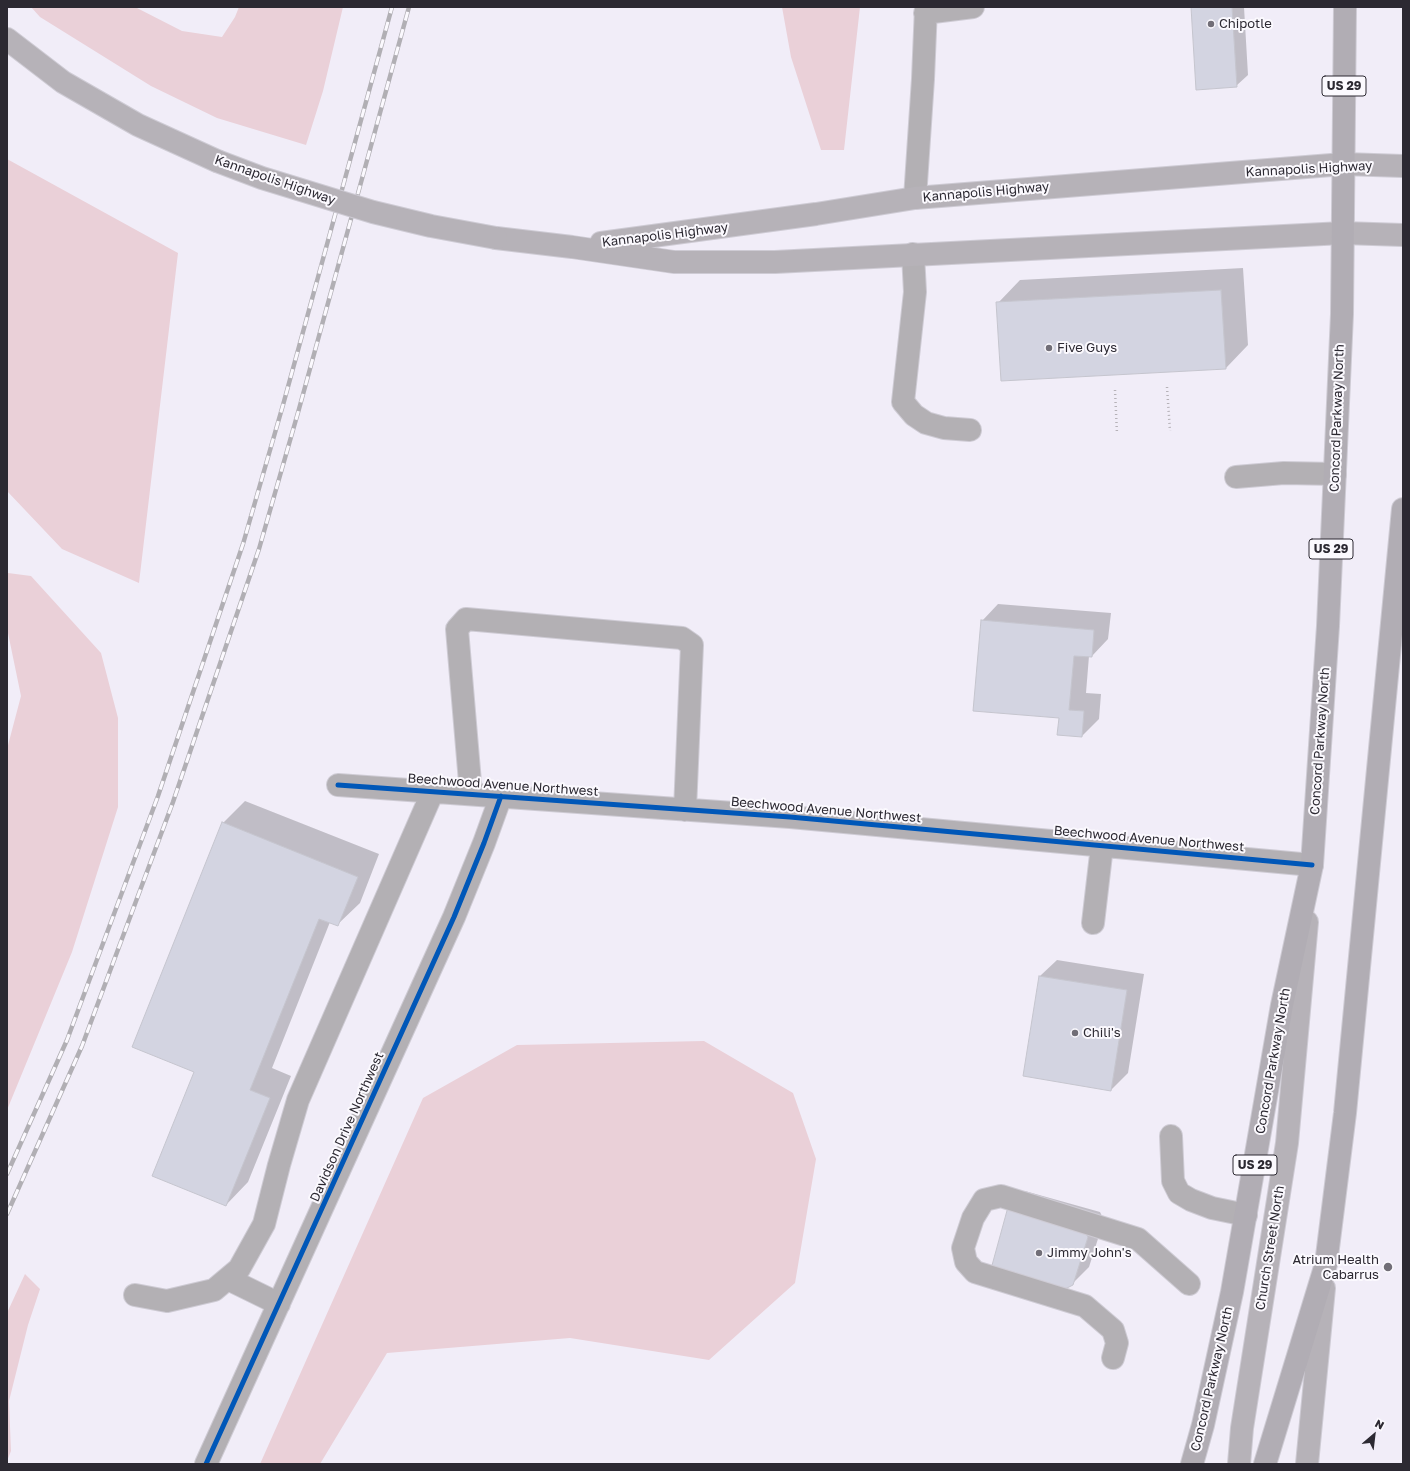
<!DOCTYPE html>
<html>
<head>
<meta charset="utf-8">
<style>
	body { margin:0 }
	#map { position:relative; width:1410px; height:1471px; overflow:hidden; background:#f1edf8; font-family:"Golos Text",sans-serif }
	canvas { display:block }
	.frame { position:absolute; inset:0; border:8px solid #2c2932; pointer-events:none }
	.north { position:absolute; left:1354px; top:1415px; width:40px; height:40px; -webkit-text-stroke:3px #fbf9fe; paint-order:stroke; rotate:28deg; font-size:11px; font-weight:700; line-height:16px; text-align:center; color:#2c2932 }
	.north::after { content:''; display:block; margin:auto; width:14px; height:18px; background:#2c2932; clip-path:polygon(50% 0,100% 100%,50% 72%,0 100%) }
</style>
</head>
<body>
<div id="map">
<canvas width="1410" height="1471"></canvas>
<div class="frame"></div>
<div class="north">N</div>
</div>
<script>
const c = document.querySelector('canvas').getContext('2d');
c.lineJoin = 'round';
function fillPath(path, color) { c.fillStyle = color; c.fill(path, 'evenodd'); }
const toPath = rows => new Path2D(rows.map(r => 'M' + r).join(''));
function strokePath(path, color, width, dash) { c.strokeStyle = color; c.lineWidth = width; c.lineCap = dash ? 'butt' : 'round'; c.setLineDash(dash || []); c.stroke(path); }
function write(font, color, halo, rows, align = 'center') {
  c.font = font + ' "Golos Text",sans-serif'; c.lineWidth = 4; c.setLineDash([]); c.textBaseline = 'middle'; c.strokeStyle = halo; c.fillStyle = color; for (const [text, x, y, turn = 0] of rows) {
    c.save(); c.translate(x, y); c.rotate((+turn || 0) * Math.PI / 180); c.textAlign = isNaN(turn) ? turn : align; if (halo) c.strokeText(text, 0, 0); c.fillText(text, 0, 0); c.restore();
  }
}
fillPath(toPath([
	[31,7,135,7,182,31,222,37,235,17,239,7,343,7,323,91,306,145,217,118,151,86,40,17],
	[782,7,860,7,844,150,821,150,791,57],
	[7,159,178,253,139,583,62,549,7,491],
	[8,573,31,576,101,653,118,718,118,807,72,952,7,1110,7,749,21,696,8,633],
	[704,1041,793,1093,816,1159,795,1283,709,1360,570,1338,387,1353,320,1464,260,1464,423,1098,517,1045],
	[25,1274,40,1289,28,1325,9,1401,11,1451,7,1461,7,1313]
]), '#ead0d8');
fillPath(toPath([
	[1193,7,1244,7,1248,75,1236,86],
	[1243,268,1248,345,1226,368,998,303,1020,280],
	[998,604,1111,613,1108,639,1092,656,1089,656,1086,693,1101,694,1099,719,1082,736,1060,717,982,621],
	[245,801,379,854,360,903,337,925,330,922,272,1068,291,1076,248,1182,226,1205,195,1071,223,823],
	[1057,960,1144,974,1128,1073,1111,1090,1040,976],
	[1025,1191,1100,1212,1104,1220,1089,1267,1072,1284,1008,1208]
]), '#0003');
const building = toPath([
	[1191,7,1232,7,1237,87,1196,90,1191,7],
	[1221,290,1226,369,1001,381,996,302,1221,290],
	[981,620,1094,630,1092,657,1074,656,1069,710,1084,711,1082,737,1057,735,1059,718,973,711,981,620],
	[222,822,358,877,338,926,319,919,250,1090,270,1098,226,1206,152,1176,194,1072,132,1047,222,822],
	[1039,976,1127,990,1111,1091,1023,1076,1039,976],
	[1008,1207,1083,1229,1088,1237,1073,1285,1063,1290,991,1269,1008,1207]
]);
fillPath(building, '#d3d4e1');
strokePath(building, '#c5c5ce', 1);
const minor = toPath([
	[925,13,973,7],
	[915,198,923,79,926,7],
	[913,254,915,292,903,402,914,415,926,423,944,428,970,430],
	[1236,477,1284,473,1335,474],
	[338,785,790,817,1312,865],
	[471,794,457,629,466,619,682,638,692,645,685,810],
	[1093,923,1102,846],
	[1171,1136,1173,1181,1179,1193,1191,1200,1212,1208,1246,1215],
	[228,1279,279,1304],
	[135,1295,167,1301,214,1290,239,1269,264,1224,279,1165,298,1100,433,791],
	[1113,1358,1117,1343,1113,1330,1085,1306,975,1272,966,1262,963,1248,973,1218,984,1200,1001,1196,1138,1239,1189,1284],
	[206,1464,454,917,484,843,501,796]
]);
const major = toPath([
	[7,39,63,82,138,125,217,161],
	[496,238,572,247,674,262,775,262,1343,233,1403,235],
	[601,243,816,214,915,198,1344,164,1403,166],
	[1239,1464,1242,1428,1287,1143,1307,922],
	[1307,1464,1324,1288]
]);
const highway = toPath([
	[1192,1464,1203,1425,1232,1292,1282,1005,1312,865,1328,626,1342,314,1345,7],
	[1265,1464,1326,1264,1345,1113,1403,509]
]);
strokePath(minor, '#cecbd4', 24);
strokePath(major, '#cecbd4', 24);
strokePath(highway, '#cecbd4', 24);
strokePath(toPath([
	[1167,387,1170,431],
	[1115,390,1117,434]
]), '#b6b2b8', 2.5, [1, 3]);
strokePath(minor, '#b3b0b4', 22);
strokePath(major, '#b6b2b8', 22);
strokePath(highway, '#b1adb4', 22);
const rail = toPath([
	[7,1174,67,1040,158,796,243,544,283,405,392,7],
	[7,1214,82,1046,173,802,259,549,299,409,409,7]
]);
strokePath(rail, '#b1afb4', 4.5);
strokePath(rail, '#fbf9fe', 3, [9]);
const majorBridge = toPath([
	[217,161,262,178,373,212,431,226,496,238]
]);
strokePath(majorBridge, '#cecbd4', 24, []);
strokePath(majorBridge, '#b6b2b8', 22);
strokePath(toPath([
	[338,785,790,817,1312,865],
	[206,1464,454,917,484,843,501,796]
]), '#0057b8', 5);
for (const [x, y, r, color] of [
	[1211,24,4,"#716e77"],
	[1049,348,4,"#716e77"],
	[1075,1033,4,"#716e77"],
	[1039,1253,4,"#716e77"],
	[1388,1267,5,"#716e77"]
]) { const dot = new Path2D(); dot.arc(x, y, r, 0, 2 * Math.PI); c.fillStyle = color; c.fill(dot); strokePath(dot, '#fbf9fe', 1.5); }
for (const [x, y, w] of [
	[1344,86,44],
	[1331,549,44],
	[1255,1165,44]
]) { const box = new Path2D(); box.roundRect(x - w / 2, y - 10, w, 20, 3); c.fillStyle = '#fbf9fe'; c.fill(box); strokePath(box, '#2c2932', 1); }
write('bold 12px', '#2c2932', null, [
	["US 29",1344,86],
	["US 29",1331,549],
	["US 29",1255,1165]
]);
write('13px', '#2c2932', '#fbf9fe', [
	["Chipotle",1219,24],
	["Five Guys",1057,348],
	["Chili's",1083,1033],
	["Jimmy John's",1047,1253],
	["Atrium Health",1379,1260,"right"],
	["Cabarrus",1379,1275,"right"]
], 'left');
write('13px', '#2c2932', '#fbf9fe', [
	["Kannapolis Highway",1309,169,-3],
	["Kannapolis Highway",275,180,19],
	["Kannapolis Highway",986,192,-5],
	["Kannapolis Highway",665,235,-7],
	["Concord Parkway North",1337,418,-88],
	["Concord Parkway North",1320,741,-86],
	["Beechwood Avenue Northwest",503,785,4],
	["Beechwood Avenue Northwest",826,810,5],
	["Beechwood Avenue Northwest",1149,839,5],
	["Concord Parkway North",1273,1061,-80],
	["Davidson Drive Northwest",347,1127,-66],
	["Church Street North",1270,1248,-81],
	["Concord Parkway North",1212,1379,-77]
]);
</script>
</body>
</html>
